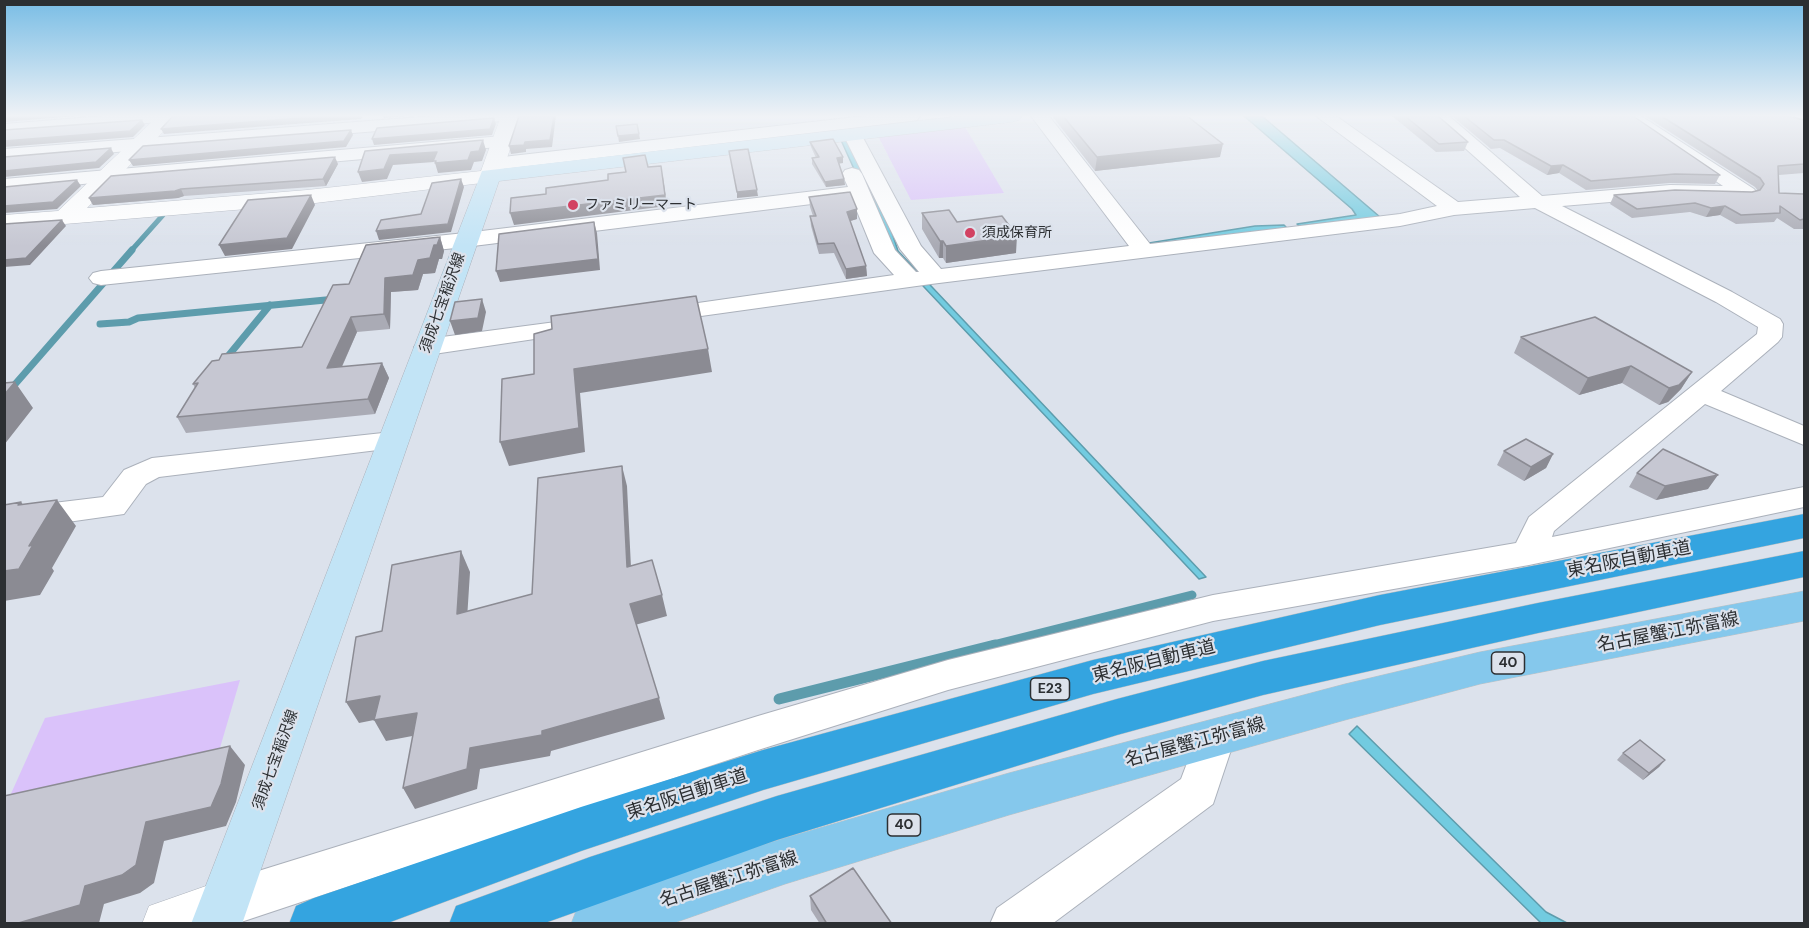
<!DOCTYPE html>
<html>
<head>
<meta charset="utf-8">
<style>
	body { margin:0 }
	#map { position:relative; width:1809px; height:928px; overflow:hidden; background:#dce2ec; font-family:"DM Sans",sans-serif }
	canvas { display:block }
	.frame { position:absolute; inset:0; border:6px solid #2c2f32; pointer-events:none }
</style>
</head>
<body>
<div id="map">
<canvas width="1809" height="928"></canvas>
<div class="frame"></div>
</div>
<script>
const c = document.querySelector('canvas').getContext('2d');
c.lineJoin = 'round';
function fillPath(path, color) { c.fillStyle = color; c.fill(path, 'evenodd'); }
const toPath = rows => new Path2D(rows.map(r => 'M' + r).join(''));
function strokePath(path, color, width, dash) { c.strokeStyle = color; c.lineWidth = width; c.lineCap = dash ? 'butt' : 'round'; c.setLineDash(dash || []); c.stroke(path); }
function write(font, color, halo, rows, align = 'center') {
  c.font = font + ' "DM Sans","Noto Sans JP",sans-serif'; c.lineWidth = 4.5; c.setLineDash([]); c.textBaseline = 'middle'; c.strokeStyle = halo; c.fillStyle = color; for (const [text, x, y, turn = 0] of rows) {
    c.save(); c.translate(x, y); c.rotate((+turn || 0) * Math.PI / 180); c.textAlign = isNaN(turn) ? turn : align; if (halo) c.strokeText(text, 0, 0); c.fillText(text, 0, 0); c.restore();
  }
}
fillPath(toPath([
	[964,125,1004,193,911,200,877,134],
	[240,680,214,768,5,807,45,718]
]), '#dac2fa');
const water = toPath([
	[1244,116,1262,116,1380,217,1299,226,1297,224,1356,215,1352,209,1244,116],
	[840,138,847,138,886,214,898,251,1206,577,1199,579,892,253,840,138],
	[1284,225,1288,229,1151,245,1149,243,1255,226,1284,225],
	[1357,726,1546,912,1567,923,1541,923,1349,734,1357,726]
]);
fillPath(water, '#72cbe0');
strokePath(water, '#5d9cac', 1.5);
strokePath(toPath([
	[130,252,163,215]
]), '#5d9cac', 5);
strokePath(toPath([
	[111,274,132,250],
	[100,324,129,322,138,318,336,299],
	[224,361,270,305],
	[10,390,107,279]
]), '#5d9cac', 7);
strokePath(toPath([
	[989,646,1192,595]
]), '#5d9cac', 9);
strokePath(toPath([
	[779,699,995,645]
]), '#5d9cac', 11);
const minor = toPath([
	[104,116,182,116,179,120,173,121,4,134,4,124,104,116],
	[434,116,511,116,508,120,502,121,4,161,4,149,434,116],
	[865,116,920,116,917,120,911,121,494,170,487,168,484,164,487,160,494,158,865,116],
	[1031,116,1049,116,1150,244,1400,214,1437,206,1316,116,1336,116,1458,202,1520,197,1429,116,1449,116,1542,196,1670,185,1723,186,1620,116,1641,116,1754,189,1757,193,1754,197,1747,199,1670,197,1562,206,1732,292,1780,319,1783,324,1782,337,1778,342,1721,391,1804,426,1804,445,1705,404,1554,531,1552,537,1804,487,1804,507,1529,565,1213,621,948,690,758,750,235,924,213,924,207,921,200,905,207,889,223,882,758,716,948,660,1213,595,1516,543,1529,517,1757,334,1758,327,1716,302,1535,208,1454,215,1400,226,931,284,658,322,649,320,646,315,649,310,894,275,874,253,852,199,465,247,101,285,93,283,89,278,93,273,101,271,465,233,848,187,842,174,845,170,852,168,859,170,862,174,895,250,916,272,919,272,900,249,843,134,846,130,852,129,858,130,861,134,921,246,941,269,1129,246,1031,116],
	[502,136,509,138,511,142,509,146,4,191,4,179,502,136],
	[586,318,595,320,598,325,595,330,427,355,418,352,414,347,418,342,427,339,586,318],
	[392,432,402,435,407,441,402,447,159,477,146,484,124,514,4,531,4,509,103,497,124,470,152,458,392,432],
	[1215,721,1229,726,1235,738,1213,804,1052,924,990,924,997,908,1181,779,1201,726,1215,721]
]);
const tertiary = toPath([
	[158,116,179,116,87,208,307,190,481,171,501,116,521,116,501,176,498,181,490,182,307,204,4,229,4,215,58,211,158,116],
	[223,880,241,887,248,905,241,923,142,924,149,906,223,880]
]);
const secondary = toPath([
	[961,116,1022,116,1019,120,1012,122,499,181,242,924,191,924,482,171,961,116]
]);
const primary = toPath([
	[1804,591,1804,621,1480,684,1345,720,1009,815,785,884,671,924,571,924,578,906,596,898,785,838,1009,773,1345,684,1480,652,1804,591]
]);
const motorway = toPath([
	[1804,514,1804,538,1380,625,1093,694,763,790,581,851,385,924,289,924,296,906,314,898,581,807,763,750,1093,660,1380,595,1804,514],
	[1804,551,1804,577,1538,633,1263,695,1117,735,777,840,542,924,449,924,456,906,590,857,777,796,1117,699,1263,661,1538,603,1804,551]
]);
strokePath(minor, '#abb1bb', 2);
strokePath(tertiary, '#abb1bb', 1);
strokePath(secondary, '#abb1bb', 1);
strokePath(primary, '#c0c1c2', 1);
strokePath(motorway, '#c0c1c2', 1);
fillPath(minor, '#fff');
fillPath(tertiary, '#fff');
fillPath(secondary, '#c2e4f6');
fillPath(primary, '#85c8ec');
fillPath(motorway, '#34a4e0');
fillPath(toPath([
	[1052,116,1187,116,1220,157,1095,171],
	[1392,116,1438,116,1468,142,1464,151,1436,152],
	[1452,116,1633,116,1720,175,1715,184,1670,183,1586,190,1559,173,1547,175,1500,148,1491,149],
	[1645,116,1788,116,1804,120,1804,173,1779,175,1779,193,1804,194,1804,229,1794,229,1777,218,1774,222,1736,224,1720,215,1706,217,1690,212,1632,218,1610,204,1614,195,1752,192,1758,191,1755,187],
	[810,142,843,157,843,163,839,163,845,185,826,187,812,164,812,158,816,158,811,147],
	[338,164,326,186,184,196,178,198,93,205,89,198],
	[809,197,857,219,850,221,866,266,867,276,846,279,834,253,819,254,811,226,810,216,813,216,810,207],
	[922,213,957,222,1016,253,946,263,943,258,939,258,922,229],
	[440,237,444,251,442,259,439,259,435,273,423,274,418,290,391,292,390,329,357,332,342,367,382,363,389,378,375,414,186,433,177,417,195,388,193,384,302,347,349,284],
	[1521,337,1692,372,1681,389,1668,402,1659,405,1622,383,1579,395,1514,353],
	[1504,451,1553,454,1546,468,1524,481,1497,465],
	[1637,473,1708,489,1656,500,1629,487],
	[1623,753,1665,760,1659,767,1643,780,1617,760],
	[810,896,892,924,820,924,811,910]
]), '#aaabb5');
fillPath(toPath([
	[4,116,76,116,4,122],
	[326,116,363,116,361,119,164,134,161,129],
	[383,116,405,116,384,118],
	[554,116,556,116,552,147,526,149,526,152,511,154,509,146,525,142],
	[494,118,496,124,492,135,374,145,372,139],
	[142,120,145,125,133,137,4,147,4,141],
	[351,130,353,135,346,147,133,166,129,160],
	[639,134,640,139,619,142,618,136],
	[483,140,486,150,482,161,474,162,471,170,438,173,435,163,471,152],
	[1223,144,1220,157,1095,171,1097,157],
	[111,148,114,154,99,168,4,177,4,171],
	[437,152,436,161,433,161,434,162,393,165,387,179,362,182,358,172,390,155],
	[335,157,338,164,326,186,323,179],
	[843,157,843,163,837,164,837,158],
	[1563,165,1559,173,1547,175,1551,166],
	[663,177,667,206,514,225,510,213],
	[461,179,464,187,451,232,379,240,376,231,448,224],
	[844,179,845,185,826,187,825,182],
	[77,180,81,186,57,209,4,213,4,206],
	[181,189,184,196,178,198,93,205,89,198],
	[757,190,758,196,737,198,737,192],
	[311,195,315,205,292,249,225,256,219,245],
	[1725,206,1720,215,1706,217,1711,208],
	[857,209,857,219,847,222,847,212],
	[62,220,66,226,30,265,4,267,4,260],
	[594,222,597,233,600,270,500,282,496,271],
	[1017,236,1016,253,946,263,946,246],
	[440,237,444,251,442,259,439,259,435,273,423,274,418,290,391,292,390,329,384,314,385,278,418,260,434,245],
	[940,241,943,241,943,258,939,258],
	[866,266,867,276,846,279,846,269],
	[482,299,486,312,482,331,455,335,450,321],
	[351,317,357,332,334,384,327,368],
	[708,349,712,372,580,393,585,452,509,466,500,442,574,369],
	[382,363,389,378,375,414,368,399],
	[1631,366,1622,383,1579,395,1588,378],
	[1692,372,1681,389,1668,402,1659,405,1669,388],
	[15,382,33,408,4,445,4,395],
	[1553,454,1546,468,1524,481,1531,467],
	[622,466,627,486,632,588,627,567],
	[1718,475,1708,489,1656,500,1665,486],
	[57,500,76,526,52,568,54,571,40,595,4,601,4,571,29,546,18,505,21,502,40,527],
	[461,551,470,572,466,635,457,614],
	[662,595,667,616,635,625,630,604],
	[380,696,417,713,428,733,386,741,374,720,359,723,346,702],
	[659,698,665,719,551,751,550,756,480,769,477,789,415,809,403,788,470,748,542,731],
	[230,746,245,765,236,802,226,826,164,841,154,883,140,893,104,904,99,923,15,924,85,886,146,822],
	[1665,760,1659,767,1643,780,1649,773]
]), '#8b8b93');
const building = toPath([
	[176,116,326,116,161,129,172,117,176,116],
	[519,116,554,116,550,140,525,142,524,145,509,146,519,116],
	[1063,116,1187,116,1223,144,1097,157,1063,116],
	[1405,116,1438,116,1468,142,1439,144,1405,116],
	[1464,116,1633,116,1720,175,1675,174,1591,181,1563,165,1551,166,1504,140,1494,140,1464,116],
	[1661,116,1788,116,1804,120,1804,164,1778,166,1779,193,1804,194,1804,219,1800,220,1780,206,1780,213,1741,215,1725,206,1711,208,1695,203,1637,209,1614,195,1675,190,1752,192,1760,190,1764,184,1760,178,1661,116],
	[494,118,490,129,372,139,377,128,494,118],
	[142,120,130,131,4,141,4,130,142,120],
	[637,124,639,134,618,136,616,126,637,124],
	[351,130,344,141,129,160,143,146,351,130],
	[833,139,843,157,837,158,844,179,825,182,812,158,819,157,810,142,833,139],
	[483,140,479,151,471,152,468,160,435,163,436,161,433,161,437,152,390,155,384,169,358,172,365,151,483,140],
	[111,148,96,162,4,171,4,157,111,148],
	[748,149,757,190,737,192,729,151,748,149],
	[645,155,648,167,661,166,665,195,510,213,511,198,546,194,546,188,608,180,608,174,626,172,623,158,645,155],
	[335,157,323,179,181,189,175,191,89,198,111,176,335,157],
	[461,179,448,224,376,231,381,220,421,214,432,183,461,179],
	[77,180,53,202,4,206,4,187,77,180],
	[850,192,857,209,847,212,866,266,846,269,834,243,818,244,810,216,816,216,809,197,850,192],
	[311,195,287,238,219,245,248,200,311,195],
	[949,210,957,222,1002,216,1017,236,946,246,943,241,940,241,922,213,949,210],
	[62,220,26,258,4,260,4,224,62,220],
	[594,222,598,259,496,271,499,234,594,222],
	[440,237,437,245,434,245,430,258,418,260,413,275,385,278,384,314,351,317,327,368,382,363,368,399,177,417,198,383,193,384,212,361,219,360,222,354,302,347,333,285,349,284,366,245,440,237],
	[696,296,708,349,574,369,579,428,500,442,502,379,534,374,534,334,552,329,551,316,696,296],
	[482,299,478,318,450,321,455,302,482,299],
	[1595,317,1692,372,1679,385,1669,388,1631,366,1588,378,1521,337,1595,317],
	[15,382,4,395,4,383,15,382],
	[1526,439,1553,454,1531,467,1504,451,1526,439],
	[1663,449,1718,475,1665,486,1637,473,1663,449],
	[622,466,627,567,652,560,662,595,630,604,659,698,542,731,542,735,470,748,467,769,403,788,417,713,374,720,380,696,346,702,356,637,382,631,392,565,461,551,457,614,532,594,538,478,622,466],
	[57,500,29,546,33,545,19,569,4,571,4,505,21,502,18,505,57,500],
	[1640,740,1665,760,1649,773,1623,753,1640,740],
	[230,746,221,784,211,807,146,822,136,865,122,875,85,886,80,905,15,924,4,924,4,796,230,746],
	[853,868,892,924,827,924,810,896,853,868]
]);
fillPath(building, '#c6c7d2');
strokePath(building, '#8b8b93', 1.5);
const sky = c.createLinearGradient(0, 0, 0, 246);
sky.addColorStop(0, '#79bde5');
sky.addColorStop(0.47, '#eff2f6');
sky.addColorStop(1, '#eff2f600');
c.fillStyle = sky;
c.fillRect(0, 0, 1809, 246);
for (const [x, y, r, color] of [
	[573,205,6,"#d24262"],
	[970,233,6,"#d24262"]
]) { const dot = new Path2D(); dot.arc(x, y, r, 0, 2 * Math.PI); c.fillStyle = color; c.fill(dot); strokePath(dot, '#dce2ec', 2); }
write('14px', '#2c2f32', '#dce2ec', [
	["ファミリーマート",585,205],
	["須成保育所",982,233]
], 'left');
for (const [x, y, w] of [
	[1508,663,33],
	[1050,689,39],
	[904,825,33]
]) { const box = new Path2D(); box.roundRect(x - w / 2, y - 11, w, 22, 4.5); c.fillStyle = '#dce2ec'; c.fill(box); strokePath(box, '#2c2f32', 1.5); }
write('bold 14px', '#2c2f32', null, [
	["40",1508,663],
	["E23",1050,689],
	["40",904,825]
]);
write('15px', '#2c2f32', '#dce2ec', [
	["須成七宝稲沢線",443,303,-70],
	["須成七宝稲沢線",276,760,-70]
]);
write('18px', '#2c2f32', '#dce2ec', [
	["東名阪自動車道",1629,560,-11],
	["名古屋蟹江弥富線",1668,633,-11],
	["東名阪自動車道",1154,662,-14],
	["名古屋蟹江弥富線",1195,743,-15],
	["東名阪自動車道",687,795,-18],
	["名古屋蟹江弥富線",729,880,-18]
]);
</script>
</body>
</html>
